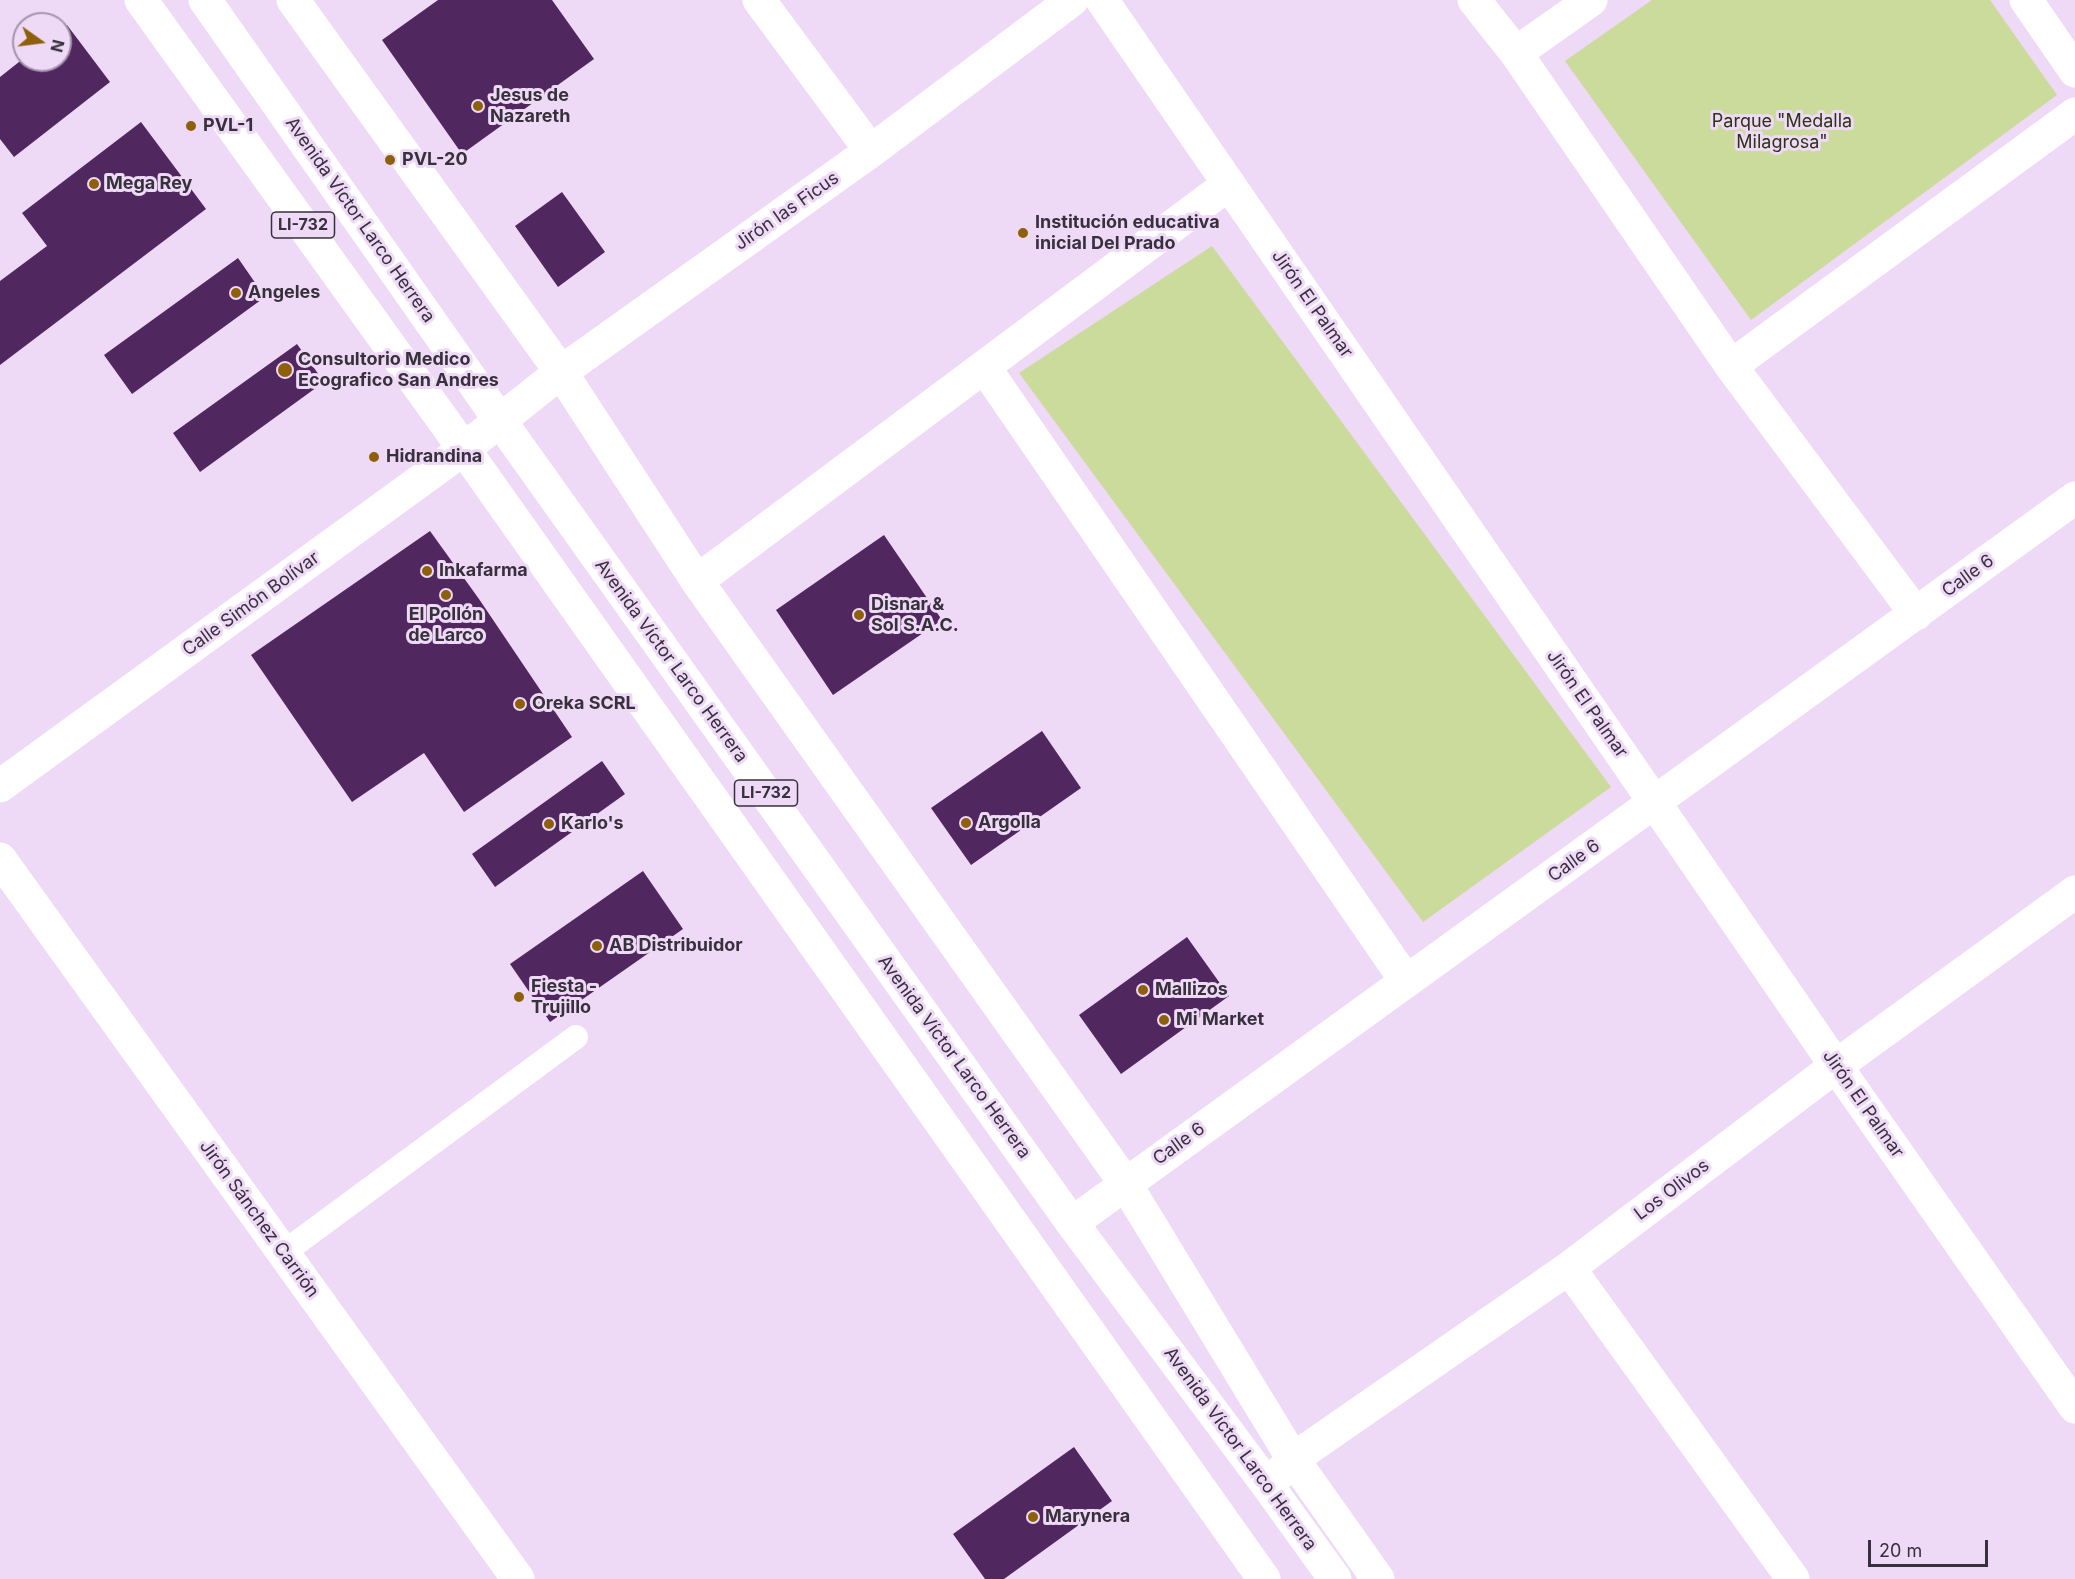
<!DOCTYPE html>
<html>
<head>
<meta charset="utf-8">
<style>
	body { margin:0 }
	#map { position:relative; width:2075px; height:1579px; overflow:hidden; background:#eed9f6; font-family:Inter,sans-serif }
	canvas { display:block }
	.north { position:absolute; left:12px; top:12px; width:60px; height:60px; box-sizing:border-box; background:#eed9f6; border:2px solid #a595ac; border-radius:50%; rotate:104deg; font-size:16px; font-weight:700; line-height:24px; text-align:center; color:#38303c }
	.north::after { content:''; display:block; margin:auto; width:21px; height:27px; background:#8f600b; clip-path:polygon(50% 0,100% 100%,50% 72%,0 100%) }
	.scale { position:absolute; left:1868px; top:1540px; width:120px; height:27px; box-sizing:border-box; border:3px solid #38303c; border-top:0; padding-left:8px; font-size:18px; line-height:21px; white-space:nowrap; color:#38303c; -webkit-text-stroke:4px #eed9f6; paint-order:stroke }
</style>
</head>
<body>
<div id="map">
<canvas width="2075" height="1579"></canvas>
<div class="north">N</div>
<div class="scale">20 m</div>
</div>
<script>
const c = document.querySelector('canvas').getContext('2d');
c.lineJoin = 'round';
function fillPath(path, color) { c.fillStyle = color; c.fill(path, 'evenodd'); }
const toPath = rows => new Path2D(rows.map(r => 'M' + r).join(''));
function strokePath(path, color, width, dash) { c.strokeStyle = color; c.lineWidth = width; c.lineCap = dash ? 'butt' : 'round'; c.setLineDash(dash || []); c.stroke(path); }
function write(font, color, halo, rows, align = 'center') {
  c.font = font + ' Inter,sans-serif'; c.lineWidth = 6; c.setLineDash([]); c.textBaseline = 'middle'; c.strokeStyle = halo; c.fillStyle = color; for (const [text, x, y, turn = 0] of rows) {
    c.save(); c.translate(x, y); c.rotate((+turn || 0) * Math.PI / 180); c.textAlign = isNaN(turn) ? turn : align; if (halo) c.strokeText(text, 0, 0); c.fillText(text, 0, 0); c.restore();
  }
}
fillPath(toPath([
	[1652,0,1990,0,2057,95,1751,320,1565,61],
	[1212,246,1611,787,1423,922,1019,373]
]), '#cadb9b');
fillPath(toPath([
	[438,0,552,0,594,59,462,154,382,40],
	[67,25,110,82,14,157,0,139,0,77,24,58,24,60,60,60,60,31],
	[141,122,206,209,0,365,0,281,47,246,22,213],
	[562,192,605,252,558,287,515,226],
	[238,258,265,297,132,394,104,355],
	[297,344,324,382,200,472,173,433],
	[430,531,479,599,572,737,464,812,424,753,352,802,251,655],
	[884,535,942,620,833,695,776,610],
	[1042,731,1081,788,971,865,931,808],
	[602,761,625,794,495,887,472,854],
	[643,871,683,929,550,1022,510,964],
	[1187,937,1229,996,1121,1074,1079,1015],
	[1074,1447,1112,1501,1004,1579,985,1579,953,1534]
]), '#50285f');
strokePath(toPath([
	[283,1253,576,1037]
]), '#fff', 24);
strokePath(toPath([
	[293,0,561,372,697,581,1125,1183,1293,1459,1378,1579],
	[759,0,871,151],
	[1102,0,1836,1066,2075,1407],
	[1474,0,1516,53,1731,366,1916,614],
	[2026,0,2075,71],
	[1516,53,1591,0],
	[1731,366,2075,114],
	[985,368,1406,981],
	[697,581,1229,184],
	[0,786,464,449,561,372,871,151,1072,0],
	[0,859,518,1579],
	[1072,1223,2075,498],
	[1569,1268,1793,1579],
	[1278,1475,1293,1459,1569,1268,1836,1066,2075,892]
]), '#fff', 33);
strokePath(toPath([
	[141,0,464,449,1264,1579],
	[205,0,501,422,1072,1223,1268,1486,1335,1579]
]), '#fff', 33);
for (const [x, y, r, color] of [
	[478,106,6,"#8f600b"],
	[191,126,6,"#8f600b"],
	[390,160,6,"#8f600b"],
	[94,184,6,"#8f600b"],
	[1023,233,6,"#8f600b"],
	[236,293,6,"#8f600b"],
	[285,370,8,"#8f600b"],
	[374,457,6,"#8f600b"],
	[427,571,6,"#8f600b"],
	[446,595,6,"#8f600b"],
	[859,615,6,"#8f600b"],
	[520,704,6,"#8f600b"],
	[966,823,6,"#8f600b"],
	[549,824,6,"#8f600b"],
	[597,946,6,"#8f600b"],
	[1143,990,6,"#8f600b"],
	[519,997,6,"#8f600b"],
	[1164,1020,6,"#8f600b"],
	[1033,1517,6,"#8f600b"]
]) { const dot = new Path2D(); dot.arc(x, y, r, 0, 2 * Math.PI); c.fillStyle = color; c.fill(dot); strokePath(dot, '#eed9f6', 2); }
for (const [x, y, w] of [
	[303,225,63],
	[766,793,63]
]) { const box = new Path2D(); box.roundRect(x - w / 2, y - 13, w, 26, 4.5); c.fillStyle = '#eed9f6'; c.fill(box); strokePath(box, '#38303c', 1.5); }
write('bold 16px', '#38303c', null, [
	["LI-732",303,225],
	["LI-732",766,793]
]);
write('bold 18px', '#38303c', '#eed9f6', [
	["Jesus de",490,96],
	["Nazareth",490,117],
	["PVL-1",203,126],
	["PVL-20",402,160],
	["Mega Rey",106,184],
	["Institución educativa",1035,223],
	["inicial Del Prado",1035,244],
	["Angeles",248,293],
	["Consultorio Medico",298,360],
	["Ecografico San Andres",298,381],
	["Hidrandina",386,457],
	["Inkafarma",439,571],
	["Disnar &",871,605],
	["Sol S.A.C.",871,626],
	["El Pollón",446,615,"center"],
	["de Larco",446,636,"center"],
	["Oreka SCRL",532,704],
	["Argolla",978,823],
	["Karlo's",561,824],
	["AB Distribuidor",609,946],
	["Fiesta -",531,987],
	["Trujillo",531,1008],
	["Mallizos",1155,990],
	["Mi Market",1176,1020],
	["Marynera",1045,1517]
], 'left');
write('18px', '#2d3413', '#eed9f6', [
	["Parque \"Medalla",1782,122],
	["Milagrosa\"",1782,143]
]);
write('18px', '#38303c', '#eed9f6', [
	["Jirón las Ficus",787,211,-35],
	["Avenida Víctor Larco Herrera",360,220,55],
	["Jirón El Palmar",1312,304,55],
	["Calle 6",1968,576,-36],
	["Calle Simón Bolívar",251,604,-36],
	["Avenida Víctor Larco Herrera",671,661,54],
	["Jirón El Palmar",1587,704,55],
	["Calle 6",1574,861,-36],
	["Avenida Víctor Larco Herrera",954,1057,54],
	["Jirón El Palmar",1863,1104,55],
	["Calle 6",1179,1144,-36],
	["Los Olivos",1672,1190,-37],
	["Jirón Sánchez Carrión",259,1219,54],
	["Avenida Víctor Larco Herrera",1240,1449,54]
]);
</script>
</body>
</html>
